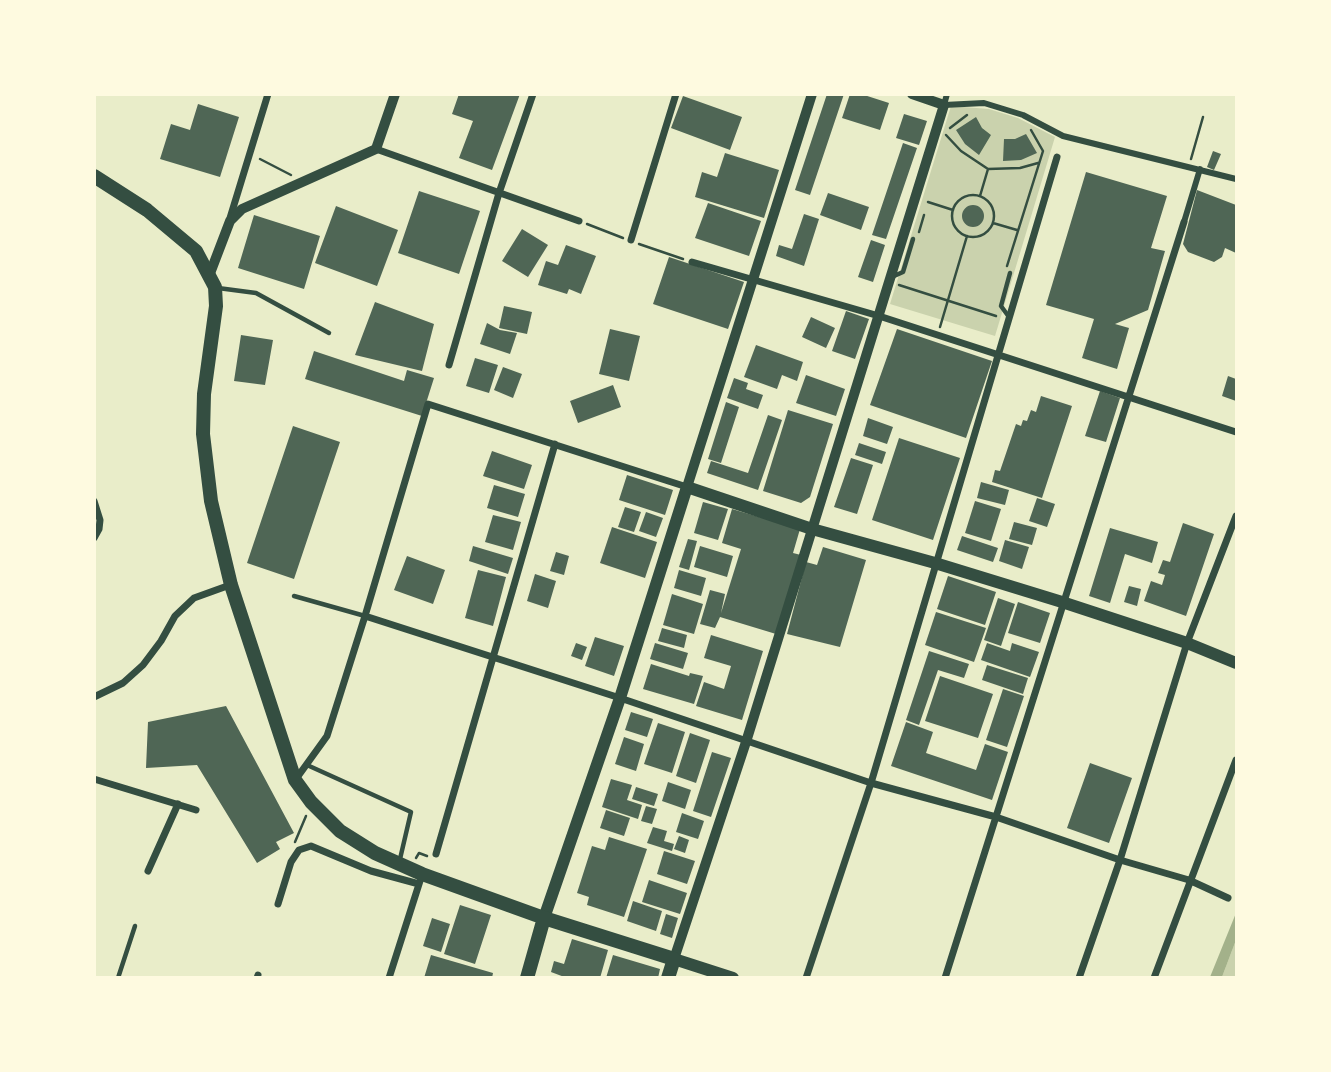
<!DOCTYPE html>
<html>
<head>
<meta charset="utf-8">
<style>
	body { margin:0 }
	#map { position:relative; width:1331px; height:1072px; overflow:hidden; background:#e9edc9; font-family:"Nunito Sans",sans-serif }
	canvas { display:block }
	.frame { position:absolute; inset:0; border:96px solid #fefae0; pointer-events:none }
</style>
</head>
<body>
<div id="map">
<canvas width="1331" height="1072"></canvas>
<div class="frame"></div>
</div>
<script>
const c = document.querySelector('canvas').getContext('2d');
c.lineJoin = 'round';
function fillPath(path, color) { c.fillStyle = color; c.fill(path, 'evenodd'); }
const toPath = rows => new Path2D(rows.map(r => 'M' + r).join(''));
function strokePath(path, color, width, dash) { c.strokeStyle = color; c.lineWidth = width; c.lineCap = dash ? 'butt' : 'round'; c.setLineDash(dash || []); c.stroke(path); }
fillPath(toPath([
	[951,106,989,109,1018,118,1055,137,995,336,890,304],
	[1236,940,1236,977,1222,977]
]), '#cad2ad');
fillPath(toPath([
	[1236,913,1236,940,1222,977,1210,977]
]), '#a3b18a');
fillPath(toPath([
	[459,94,520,94,492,170,459,158,473,121,452,114],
	[827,94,844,94,810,195,795,190],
	[850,94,861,94,889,103,880,130,842,118],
	[683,96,742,117,730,150,671,128],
	[198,104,239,117,220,177,160,159,171,124,190,130],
	[904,114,927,121,919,145,896,138],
	[976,117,982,128,991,135,979,155,965,144,956,130],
	[1026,134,1037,153,1021,160,1003,161,1004,139,1015,139],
	[903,143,917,148,886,239,872,235],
	[1213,151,1221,154,1214,170,1207,167],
	[725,153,779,170,764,218,695,197,702,172,717,177],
	[1086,172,1167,196,1151,248,1165,251,1148,310,1115,324,1129,328,1117,369,1082,358,1094,319,1046,305],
	[1197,190,1236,205,1236,253,1225,248,1222,257,1214,262,1188,252,1183,244],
	[419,191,480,211,459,274,398,253],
	[828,193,869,207,861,230,820,215],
	[708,203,761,221,749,256,695,238],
	'962 216a11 11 0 1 1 22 0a11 11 0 1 1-22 0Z',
	[336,206,398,230,377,286,315,263],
	[804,214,819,219,804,266,776,256,779,245,792,249],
	[254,215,320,236,304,289,238,268],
	[522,229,548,245,528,277,502,261],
	[871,240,885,245,873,282,858,277],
	[566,245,596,256,581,294,569,289,567,294,538,285,546,261,558,265],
	[669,257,744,282,728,329,653,304],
	[375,302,434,324,422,371,355,355],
	[504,306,532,312,527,334,499,328],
	[846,311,869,319,855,359,832,351],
	[811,317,835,328,826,348,802,337],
	[487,323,500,330,517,333,510,354,480,344],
	[610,329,640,336,629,381,599,374],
	[897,329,992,361,966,438,870,405],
	[241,335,273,340,265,385,234,381],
	[756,345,803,362,797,381,782,375,777,389,744,377],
	[314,351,404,381,407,370,434,378,422,416,305,379],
	[475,358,498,365,489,393,466,386],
	[503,367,522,374,513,398,494,390],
	[806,375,845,389,836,416,796,403],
	[1228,376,1236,379,1236,401,1222,396],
	[734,378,748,383,746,389,763,395,758,409,727,398],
	[613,385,621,407,578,423,570,401],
	[1100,391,1120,398,1106,442,1085,436],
	[1041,396,1072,406,1042,498,992,482,995,470,1000,471,1016,424,1021,426,1023,420,1027,421,1031,410,1036,412],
	[726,402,739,407,721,463,708,459],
	[788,410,833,424,810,497,801,503,763,491],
	[768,415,782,420,758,490,707,473,711,461,748,473],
	[868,418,893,427,887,444,863,436],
	[293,426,340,442,294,579,247,563],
	[899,438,960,458,933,540,872,520],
	[859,443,886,452,882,464,855,455],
	[492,451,532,465,524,489,483,476],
	[851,458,873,465,857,514,834,507],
	[627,475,673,490,665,515,619,500],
	[981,482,1009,490,1005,505,977,498],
	[494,485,525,494,518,517,487,508],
	[1037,498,1055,504,1047,527,1029,521],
	[975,501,1001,509,991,541,965,533],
	[703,502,728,509,718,540,694,533],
	[625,507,641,512,634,532,618,527],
	[732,509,800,529,793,553,801,555,776,634,720,617,715,628,700,624,710,590,725,594,721,613,741,549,722,543],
	[646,512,663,518,656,537,639,531],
	[493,515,521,522,513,550,485,542],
	[1014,522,1037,528,1032,545,1009,539],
	[1183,523,1214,534,1186,616,1144,601,1151,581,1162,585,1165,575,1158,573,1163,560,1170,562],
	[612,527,657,542,645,578,600,563],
	[1110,528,1158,542,1152,563,1125,554,1110,603,1089,596],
	[962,536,998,548,993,562,957,550],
	[688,539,697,541,689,570,679,567],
	[1005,540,1029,547,1022,569,999,561],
	[473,546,513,558,508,574,469,561],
	[700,546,733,556,727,577,694,567],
	[823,547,866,560,840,647,787,634,806,562,817,565],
	[556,552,569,556,564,575,550,571],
	[407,556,445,570,433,604,394,590],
	[478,570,506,577,493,626,465,618],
	[679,570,706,578,701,596,674,588],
	[535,574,556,581,548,608,527,601],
	[948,576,996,592,985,625,937,609],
	[1129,586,1141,589,1137,606,1124,602],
	[672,594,703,604,694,634,663,625],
	[998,598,1015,604,1001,646,984,640],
	[1018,602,1050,613,1040,643,1008,633],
	[936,612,986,628,974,662,925,645],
	[662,628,687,635,684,648,658,641],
	[711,635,763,651,742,720,696,706,704,682,724,689,731,666,704,658],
	[595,637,624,646,614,676,585,666],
	[576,643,587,647,582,660,571,656],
	[655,643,688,653,683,669,650,659],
	[987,643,1010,651,1012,643,1039,652,1030,677,981,660],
	[929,651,969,664,964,678,938,670,919,725,906,720],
	[651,664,689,676,690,673,703,676,694,704,643,689],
	[987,665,1028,678,1023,694,982,680],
	[940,676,993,694,978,738,925,721],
	[1003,689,1024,696,1007,747,986,740],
	[226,706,294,833,276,842,280,849,257,863,197,765,146,768,148,722],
	[631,712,653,719,647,737,625,730],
	[906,722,933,732,926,753,976,770,985,744,1008,752,992,800,891,766],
	[658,723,685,732,672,773,644,764],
	[690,733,710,740,696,783,676,776],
	[624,737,644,744,636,771,615,764],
	[712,752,731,758,711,817,693,811],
	[1090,763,1132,778,1109,843,1067,828],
	[611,779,632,785,627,800,642,805,638,819,602,807],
	[668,782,691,790,685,809,662,801],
	[636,787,658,794,654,806,632,799],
	[646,806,657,809,652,824,641,821],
	[606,810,630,818,624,836,600,828],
	[682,813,704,821,698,839,676,832],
	[653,827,667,831,664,841,674,844,672,851,647,843],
	[679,836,689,840,685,853,674,849],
	[609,837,647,849,624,917,587,905,589,897,577,893,592,846,605,850],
	[664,851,695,861,687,884,657,874],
	[649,880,687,893,680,914,642,902],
	[633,901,662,911,656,931,627,921],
	[460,905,491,915,475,964,444,954],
	[666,914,678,918,672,938,660,934],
	[432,918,450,924,441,952,423,946],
	[572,939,608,950,600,978,567,978,551,972,554,961,564,964],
	[431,955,493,973,492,978,424,978],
	[613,955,660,969,658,978,606,978]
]), '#4f6655');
strokePath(toPath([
	[950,128,967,115],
	[946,135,961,151,988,169,1020,168,1038,163],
	[260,159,291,175],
	[1191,159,1203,117],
	'952 216a21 21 0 1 1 42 0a21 21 0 1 1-42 0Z',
	[980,196,988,169],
	[928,202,953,210],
	[993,223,1017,230],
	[587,224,623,238],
	[919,232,924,215],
	[639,244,683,259],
	[1007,266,1043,151,1031,130],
	[899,285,996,316],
	[940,327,967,236],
	[295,842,306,816],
	[416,858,419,853,427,856]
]), '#344e41', 2.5);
strokePath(toPath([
	[894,276,903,272,913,239],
	[218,288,256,293,329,333],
	[1009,317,1001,306,1010,273],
	[294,596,365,616],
	[307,765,411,812,400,859],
	[118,978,135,926]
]), '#344e41', 4.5);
strokePath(toPath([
	[947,94,944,105,984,103,1023,115,1063,136,1236,179],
	[1184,222,1200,169]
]), '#344e41', 6);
strokePath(toPath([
	[376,149,579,221],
	[230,218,268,94],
	[631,240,676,94],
	[692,262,879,316,1236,432],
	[449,365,499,193,533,94],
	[94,501,100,520,99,529,94,538],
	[365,616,620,698,871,783,996,817,1120,860,1189,880,1228,898],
	[94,697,123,683,143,665,161,641,175,616,194,598,230,585],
	[94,779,196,810],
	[296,779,327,736,365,616,428,404,687,487],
	[436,854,555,444],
	[148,871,178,804],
	[278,904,291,862,299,850,311,846,371,871,419,884],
	[257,978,258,975],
	[389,978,420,881],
	[806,978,871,783,1057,157],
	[945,978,1184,222],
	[1079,978,1120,860,1187,643,1236,516],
	[1154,978,1236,760]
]), '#344e41', 7);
strokePath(toPath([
	[209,276,230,221,242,209,376,149,395,94],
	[687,487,812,94],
	[674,959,746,742,944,105,912,94]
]), '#344e41', 10);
strokePath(toPath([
	[544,918,620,698,687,487,812,529,935,563,1062,602,1187,643,1236,663],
	[674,959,733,978]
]), '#344e41', 12);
strokePath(toPath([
	[94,176,147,210,196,251,215,287,216,306,204,394,203,434,211,501,231,585,295,780,311,802,340,831,375,853,422,874,544,918,674,959,668,978],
	[527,978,544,918]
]), '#344e41', 14);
</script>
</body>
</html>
